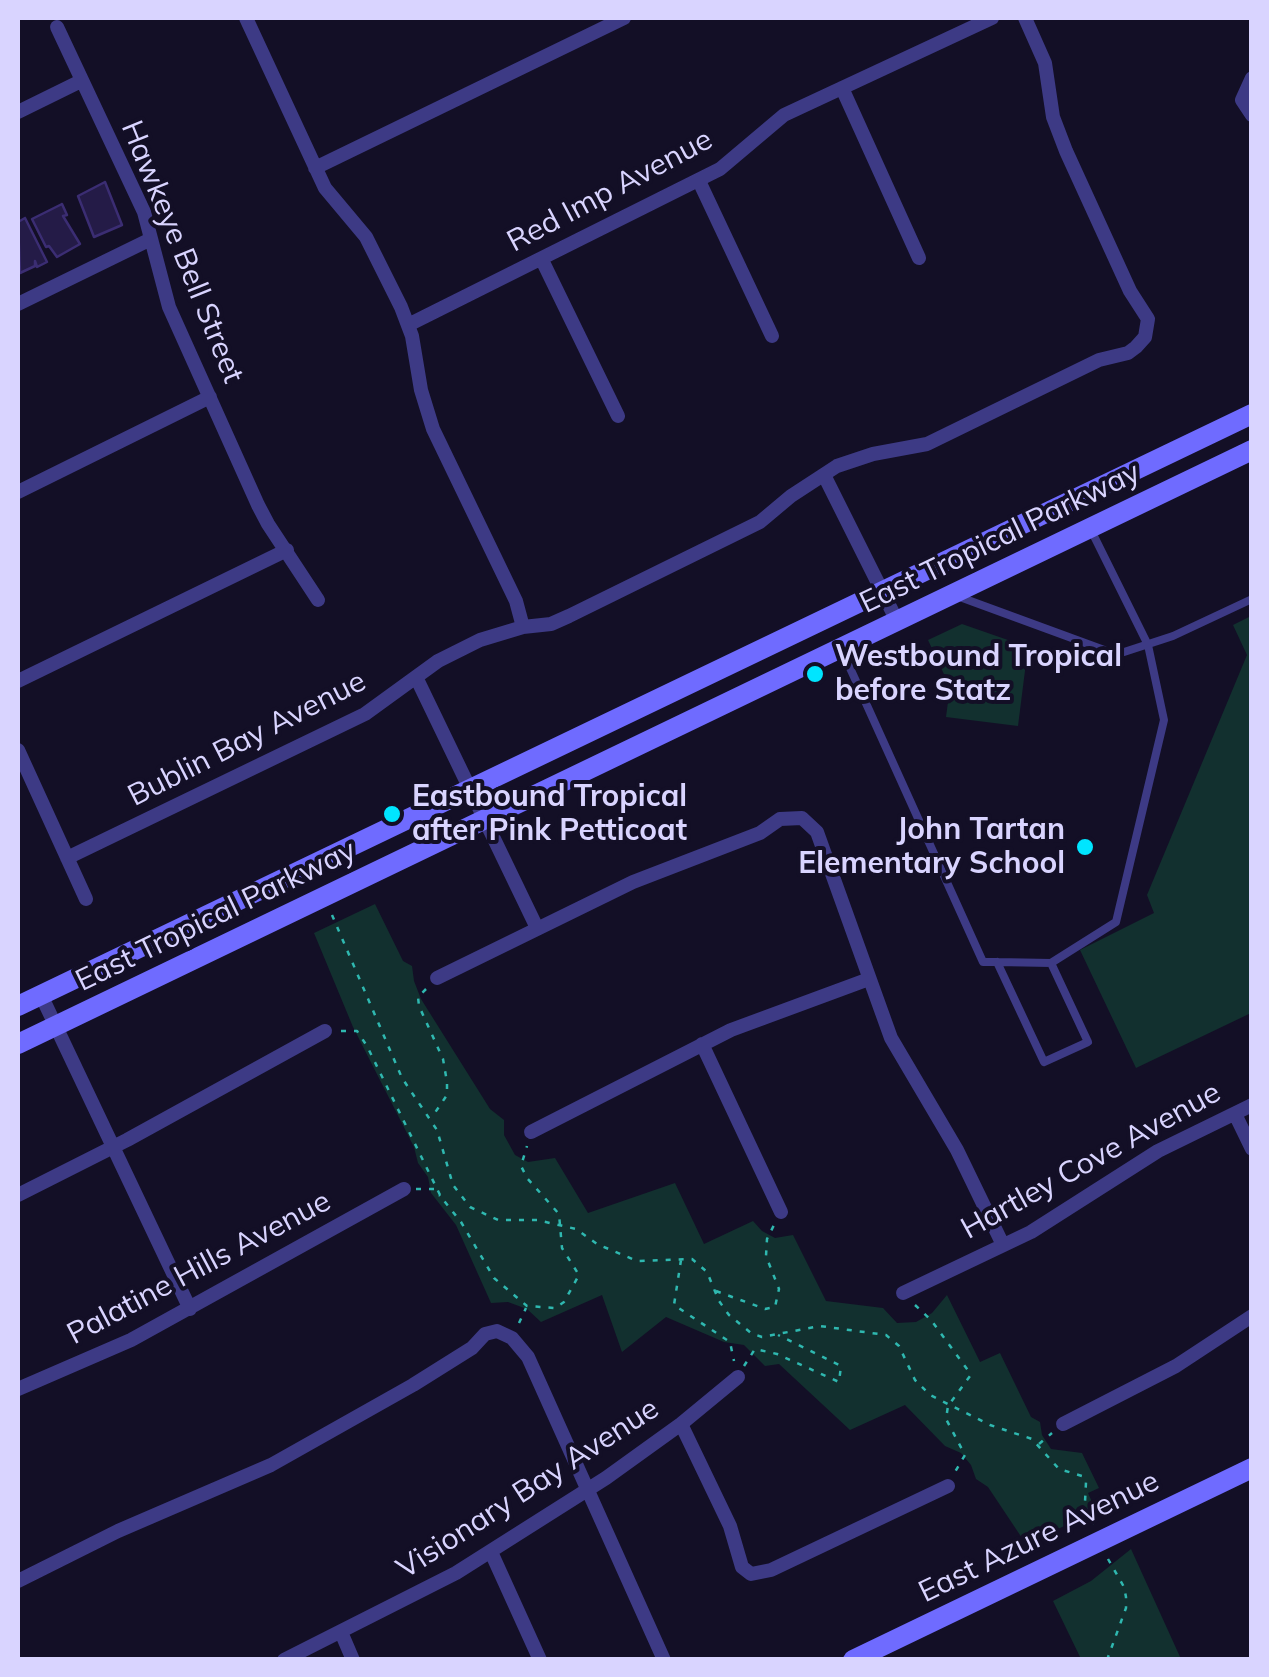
<!DOCTYPE html>
<html>
<head>
<meta charset="utf-8">
<style>
	body { margin:0 }
	#map { position:relative; width:1269px; height:1677px; overflow:hidden; background:#130f26; font-family:Mulish,sans-serif }
	canvas { display:block }
	.frame { position:absolute; inset:0; border:20px solid #d9d4ff; pointer-events:none }
</style>
</head>
<body>
<div id="map">
<canvas width="1269" height="1677"></canvas>
<div class="frame"></div>
</div>
<script>
const c = document.querySelector('canvas').getContext('2d');
c.lineJoin = 'round';
function fillPath(path, color) { c.fillStyle = color; c.fill(path, 'evenodd'); }
const toPath = rows => new Path2D(rows.map(r => 'M' + r).join(''));
function strokePath(path, color, width, dash) { c.strokeStyle = color; c.lineWidth = width; c.lineCap = dash ? 'butt' : 'round'; c.setLineDash(dash || []); c.stroke(path); }
function write(font, color, halo, rows, align = 'center') {
  c.font = font + ' Mulish,sans-serif'; c.lineWidth = 8; c.setLineDash([]); c.textBaseline = 'middle'; c.strokeStyle = halo; c.fillStyle = color; for (const [text, x, y, turn = 0] of rows) {
    c.save(); c.translate(x, y); c.rotate((+turn || 0) * Math.PI / 180); c.textAlign = isNaN(turn) ? turn : align; if (halo) c.strokeText(text, 0, 0); c.fillText(text, 0, 0); c.restore();
  }
}
fillPath(toPath([
	[1251,616,1251,1013,1136,1068,1080,950,1154,913,1147,895,1247,655,1233,625],
	[962,624,1028,647,1018,726,946,717,950,687,928,640],
	[375,904,403,961,412,966,414,981,421,999,490,1109,504,1120,504,1135,515,1155,528,1162,555,1158,588,1213,675,1183,704,1244,753,1221,762,1231,775,1238,793,1235,826,1301,883,1308,897,1323,916,1322,932,1313,947,1295,980,1362,1000,1353,1031,1417,1040,1422,1042,1435,1051,1449,1082,1453,1099,1488,1088,1493,1096,1511,1026,1544,988,1487,976,1479,971,1465,961,1453,945,1446,905,1405,850,1430,779,1364,765,1366,744,1345,724,1342,666,1317,622,1352,602,1295,541,1322,527,1309,508,1302,491,1303,456,1225,431,1193,428,1177,418,1163,414,1147,353,1027,314,933],
	[1131,1549,1181,1659,1081,1659,1053,1601,1091,1581]
]), '#12302f');
const building = toPath([
	[105,182,122,225,94,237,78,196,105,182],
	[62,204,67,215,63,216,80,244,57,257,49,246,46,247,32,219,62,204],
	[25,218,47,262,37,267,35,261,35,266,20,273,18,222,25,218]
]);
fillPath(building, '#241b47');
strokePath(building, '#3b2d73', 2.5);
strokePath(toPath([
	[332,915,402,1078,437,1130,453,1185,470,1207,498,1220,537,1220,576,1229,597,1244,637,1261,692,1259,707,1272,719,1301,729,1315,751,1333,762,1337,820,1326,886,1335,899,1346,915,1380,930,1395,990,1425,1032,1439,1059,1469,1082,1476,1086,1482,1085,1502,1094,1524],
	[426,989,418,997,419,1006,443,1059,447,1082,447,1095,432,1117],
	[341,1031,357,1031,367,1046,441,1197,461,1222,494,1278,527,1306,555,1308,564,1302,579,1275,562,1248,559,1214,527,1178,521,1166,527,1146],
	[416,1189,434,1189,440,1196],
	[681,1260,674,1305,730,1342,734,1361],
	[716,1291,765,1309,775,1307,779,1289,766,1256,767,1239,775,1223],
	[915,1305,931,1320,970,1373,970,1376,948,1406,946,1419,965,1455,955,1472],
	[519,1323,526,1308],
	[744,1366,755,1349,777,1354,839,1382,841,1366,778,1335],
	[1039,1444,1052,1433],
	[1107,1660,1126,1608,1126,1597,1124,1587,1108,1559]
]), '#2fb8b0', 2.5, [5, 8]);
strokePath(toPath([
	[957,596,1107,651,1121,653,1173,636,1252,599],
	[841,648,983,962,997,962,1051,963,1088,1042,1044,1062,997,962],
	[1051,963,1116,922,1164,720,1148,645,1090,528]
]), '#3d3a85', 8);
strokePath(toPath([
	[246,18,325,188,366,237,401,307,412,336,421,390,433,429,516,601,523,627],
	[57,27,144,212,169,307,258,505,268,524,318,600],
	[1252,78,1242,100,1252,115],
	[842,88,919,258],
	[18,112,81,81],
	[315,168,624,18],
	[699,181,772,336],
	[542,260,618,416],
	[18,304,151,239],
	[408,325,720,169,784,115,992,18],
	[824,475,897,621],
	[18,492,210,397],
	[416,677,537,928],
	[18,681,287,550],
	[18,750,86,899],
	[67,858,365,714,438,661,480,640,523,627,551,624,569,616,760,522,791,496,837,466,873,454,927,444,1099,360,1128,353,1136,347,1145,337,1148,319,1130,291,1066,151,1053,117,1045,63,1025,18],
	[437,978,633,882,760,833,780,819,802,818,817,832,891,1038,957,1150,1003,1245],
	[41,995,190,1309],
	[702,1044,781,1212],
	[1235,1114,1252,1149],
	[531,1132,731,1030,869,979],
	[18,1195,127,1140,325,1031],
	[903,1293,1031,1232,1158,1151,1252,1105],
	[18,1389,131,1340,404,1189],
	[681,1424,730,1526,742,1567,751,1574,771,1570,948,1486],
	[1063,1424,1176,1366,1252,1316],
	[491,1552,540,1660],
	[18,1581,118,1531,271,1465,413,1385,472,1348,485,1334,497,1331,512,1338,528,1357,664,1660],
	[341,1632,353,1660],
	[284,1660,456,1573,606,1478,681,1424,738,1377]
]), '#3d3a85', 14);
strokePath(toPath([
	[18,1006,1252,414],
	[18,1044,1252,450],
	[853,1660,1252,1468]
]), '#6f6bff', 20);
for (const [x, y, r, color] of [
	[815,674,10,"#00e5ff"],
	[392,814,10,"#00e5ff"],
	[1085,847,10,"#00e5ff"]
]) { const dot = new Path2D(); dot.arc(x, y, r, 0, 2 * Math.PI); c.fillStyle = color; c.fill(dot); strokePath(dot, '#130f26', 4); }
write('30px', '#d9d4ff', '#130f26', [
	["Red Imp Avenue",610,191,-28],
	["Hawkeye Bell Street",182,252,68],
	["East Tropical Parkway",1000,538,-26],
	["Bublin Bay Avenue",247,739,-27],
	["East Tropical Parkway",216,916,-26],
	["Hartley Cove Avenue",1091,1161,-29],
	["Palatine Hills Avenue",199,1268,-28],
	["Visionary Bay Avenue",528,1489,-33],
	["East Azure Avenue",1039,1537,-26]
]);
write('bold 30px', '#d9d4ff', '#130f26', [
	["Westbound Tropical",835,657],
	["before Statz",835,691],
	["Eastbound Tropical",412,797],
	["after Pink Petticoat",412,831],
	["John Tartan",1065,830,"right"],
	["Elementary School",1065,864,"right"]
], 'left');
</script>
</body>
</html>
